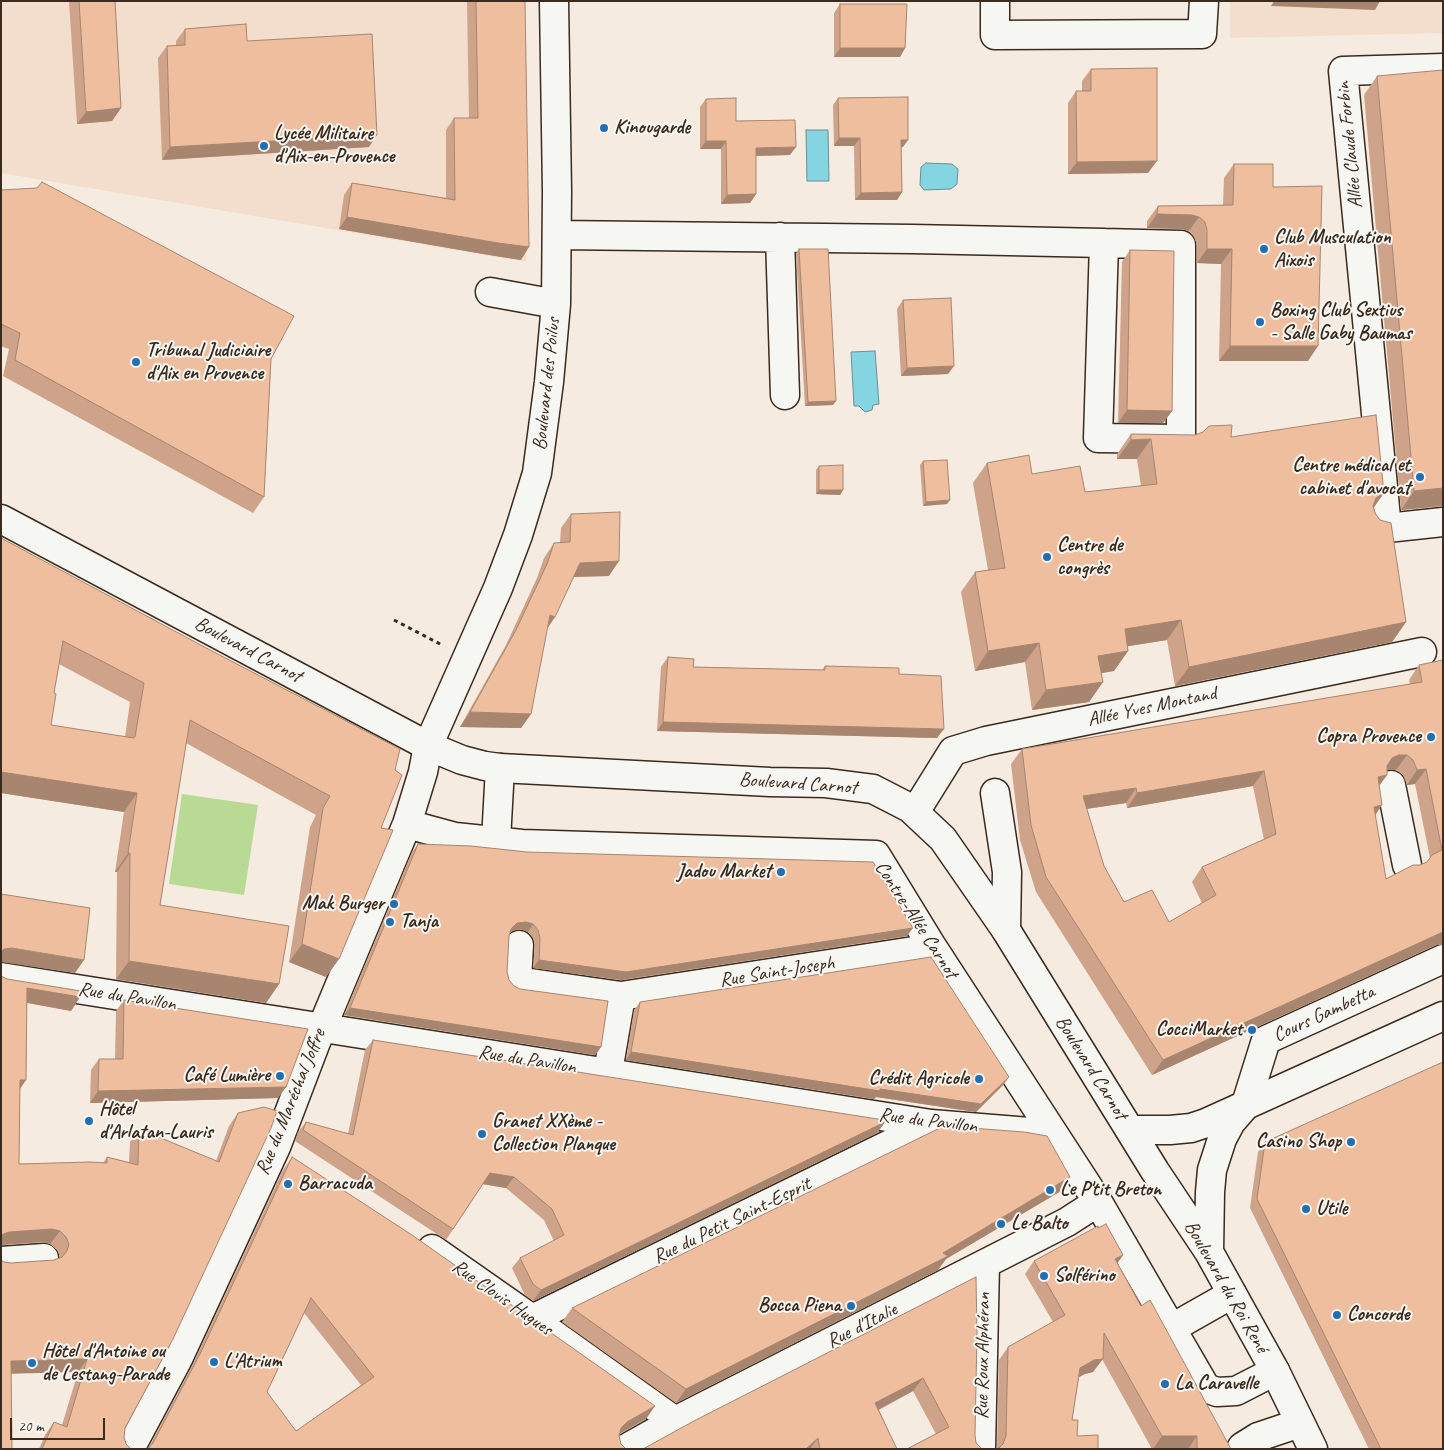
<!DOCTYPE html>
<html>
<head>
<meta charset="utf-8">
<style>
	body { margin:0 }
	#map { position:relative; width:1444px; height:1450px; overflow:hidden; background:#f5ebe1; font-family:Caveat,sans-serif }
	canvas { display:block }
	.frame { position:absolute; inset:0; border:2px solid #3b2a1e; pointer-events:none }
	.scale { position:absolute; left:10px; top:1418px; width:95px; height:22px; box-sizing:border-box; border:2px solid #3b2a1e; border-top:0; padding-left:6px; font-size:15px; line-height:18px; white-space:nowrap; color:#3b2a1e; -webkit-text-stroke:4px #f6f6f2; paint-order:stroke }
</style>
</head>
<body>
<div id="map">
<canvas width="1444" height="1450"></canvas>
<div class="frame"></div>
<div class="scale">20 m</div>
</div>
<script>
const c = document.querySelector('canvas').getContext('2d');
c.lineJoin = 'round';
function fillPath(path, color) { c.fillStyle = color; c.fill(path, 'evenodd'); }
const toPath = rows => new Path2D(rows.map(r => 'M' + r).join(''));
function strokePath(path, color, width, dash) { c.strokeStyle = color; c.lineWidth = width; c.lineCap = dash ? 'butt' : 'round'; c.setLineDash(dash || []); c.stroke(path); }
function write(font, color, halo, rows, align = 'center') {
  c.font = font + ' Caveat,sans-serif'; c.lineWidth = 4; c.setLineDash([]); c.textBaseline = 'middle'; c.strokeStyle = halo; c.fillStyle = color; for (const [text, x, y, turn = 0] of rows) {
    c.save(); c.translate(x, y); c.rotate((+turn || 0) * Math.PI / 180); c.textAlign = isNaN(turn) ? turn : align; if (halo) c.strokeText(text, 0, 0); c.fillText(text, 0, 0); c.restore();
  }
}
fillPath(toPath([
	[1,1,522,1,526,119,526,262,1,173],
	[1230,1,1443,1,1443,33,1230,38]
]), '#f3decd');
fillPath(toPath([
	[182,794,258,805,244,895,169,884]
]), '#b8da94');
const water = toPath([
	[806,130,828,130,829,181,807,181,806,130],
	[926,163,952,164,958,169,957,184,951,189,924,190,920,185,921,167,926,163],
	[875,351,879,404,873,405,872,410,865,412,859,406,854,406,851,352,875,351]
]);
fillPath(water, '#85d4e2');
strokePath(water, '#679094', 1);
const minor = toPath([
	[995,1,995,35,1202,34,1204,1],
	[557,235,912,239,1104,243,1181,245,1181,439,1098,438,1104,243],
	[780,237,785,395],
	[490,292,556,304],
	[1375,527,1387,528,1443,522],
	[1387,528,1343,71,1443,68],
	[1391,785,1407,865],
	[995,793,1007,872,1006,930],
	[915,812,953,751,986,741,1422,652],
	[407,824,455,837,522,844,876,855,933,948,1098,1202,1206,1388,1217,1392,1236,1391,1275,1371],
	[496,840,500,768],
	[519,945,517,981,621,996],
	[1,977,931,1124,1054,1134],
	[608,1072,621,996,933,948],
	[1246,1104,1266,1040,1443,959],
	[432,1249,532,1319,675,1421],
	[1,1261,44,1258],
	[532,1319,931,1124],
	[1172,1328,1232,1294],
	[130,1449,178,1359,276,1147,316,1042,407,824,423,772,428,746,498,588,518,535,537,473,549,382,556,304,557,192,554,1],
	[625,1449,675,1421,1067,1222,1098,1202],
	[981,1449,985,1264],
	[1241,1449,1242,1447,1258,1437,1300,1423]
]);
const major = toPath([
	[1,519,428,746,462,760,485,766,500,768,770,782,826,783,873,789,910,808,943,839,1006,930,1155,1171,1209,1252,1275,1371,1313,1449],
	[1130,1130,1170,1130,1191,1128,1206,1123,1443,1016],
	[1209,1252,1210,1192,1212,1170,1222,1139,1231,1122,1244,1107]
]);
strokePath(minor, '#3b2a1e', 31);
strokePath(major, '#3b2a1e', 31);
strokePath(toPath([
	[394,620,442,645]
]), '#3b2a1e', 3, [4, 4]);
strokePath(minor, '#f6f6f2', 28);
strokePath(major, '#f6f6f2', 28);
fillPath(toPath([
	[69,1,115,1,121,108,112,121,77,124],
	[467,1,525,1,521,260,489,255,339,229,344,195,352,183,446,198,446,130,454,118,469,118],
	[840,4,905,48,900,57,834,57,834,13],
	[185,29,247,41,369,147,162,160,158,58,167,46,176,45,176,41],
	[1091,69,1148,173,1068,174,1068,103,1076,91,1082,91,1082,81],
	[1377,76,1443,506,1401,510,1364,95],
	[838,98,903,147,901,147,902,192,897,200,855,200,854,146,834,146,833,105],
	[706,99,736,121,790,155,756,156,756,194,750,203,721,204,721,149,700,149,700,107],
	[1234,164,1273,187,1308,361,1219,361,1221,264,1197,263,1197,245,1194,237,1189,231,1181,229,1147,228,1147,221,1158,206,1223,205,1224,178],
	[1,190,271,359,264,497,253,513,3,376,9,349,1,346],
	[799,249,833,405,805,406,796,253],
	[1130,250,1172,411,1163,423,1118,423,1122,262],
	[903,300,948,374,901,376,897,309],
	[1131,434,1231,437,1374,507,1406,622,1392,642,1175,686,1167,640,1127,646,1128,651,1114,671,1101,673,1103,682,1089,702,1032,710,1025,662,975,671,961,592,975,572,988,570,973,483,987,463,1032,474,1085,492,1141,486,1137,459,1117,459,1117,454],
	[923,461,947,504,923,506,920,465],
	[819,466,843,490,840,495,816,494,816,470],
	[571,514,609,576,574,577,547,628,531,714,521,728,460,727,506,645,537,578,544,558,554,543,560,543,561,528],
	[1,538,381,828,339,959,326,977,289,962,310,827,316,815,186,743,160,905,279,984,266,1003,116,979,117,872,115,872,124,812,1,793],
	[59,664,130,702,125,737,51,725,54,693],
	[668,657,693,667,822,670,825,666,899,674,937,738,657,731,661,667],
	[1443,660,1443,945,1436,945,1152,1075,1036,892,1020,840,1011,764,1022,749,1410,684,1409,680,1419,665],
	[1387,770,1396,770,1403,775,1407,785,1415,784,1430,858,1427,862,1386,879,1375,815,1379,786,1387,775],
	[1253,786,1264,840,1202,867,1192,882,1202,903,1169,922,1124,902,1104,866,1087,809,1126,803,1127,808],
	[418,844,907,936,621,980,533,968,535,946,533,938,528,932,520,929,512,931,510,933,509,936,507,972,509,980,514,986,601,1047,595,1055,344,1015,412,852],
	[1,976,7,979,80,997,71,1011,27,1003,26,1080,20,1089,19,1164,103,1163,107,1157,129,1162,130,1142,139,1129,216,1161,229,1126,238,1113,125,1428,124,1437,126,1444,131,1449,39,1449,45,1435,54,1422,62,1425,78,1372,4,1262,11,1263,54,1260,59,1259,60,1257,57,1250,50,1244,43,1242,1,1245],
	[124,1000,286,1087,278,1098,90,1103,91,1070,99,1059,115,1059,116,1011],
	[640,1002,1009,1077,1003,1085,976,1112,876,1097,874,1099,626,1060,634,1010],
	[373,1040,885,1122,877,1133,533,1301,525,1295,512,1268,520,1258,554,1241,544,1220,506,1188,483,1184,446,1240,295,1141,298,1132,306,1122,348,1134,365,1050],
	[1265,1142,1443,1449,1369,1449,1250,1208,1258,1152],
	[292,1157,646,1419,619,1434,619,1436,621,1444,148,1449,192,1366,283,1170],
	[304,1313,361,1385,296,1431,267,1392],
	[1061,1191,946,1259,938,1270,676,1403,562,1322,572,1308],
	[1098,1228,1123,1255,1117,1263,1141,1306,1231,1449,1152,1449,1102,1359,1093,1372,1085,1374,1079,1377,1072,1420,1077,1436,1098,1449,997,1449,999,1360,1008,1347,1053,1322,1025,1274,1034,1261],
	[976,1277,975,1435,976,1443,936,1434,913,1391,879,1410,897,1449,643,1449]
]), '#cea389');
fillPath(toPath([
	[1274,1,1380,1,1375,10,1271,6],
	[840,48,905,48,900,57,834,57],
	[121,108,112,121,77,124,86,112],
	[377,135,369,147,162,160,170,147],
	[839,138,860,138,854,146,834,146],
	[901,140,908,140,903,147,896,147],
	[706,141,726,141,721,149,700,149],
	[796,147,790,155,750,156,756,148],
	[1157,161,1148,173,1068,174,1077,162],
	[902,192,897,200,855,200,861,193],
	[756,194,750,203,721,204,727,195],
	[1157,214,1192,215,1199,217,1189,231,1181,229,1147,228],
	[347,217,529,247,521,260,489,255,339,229],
	[1207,249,1232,249,1221,264,1197,263],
	[1230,346,1318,346,1308,361,1219,361],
	[954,366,948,374,901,376,907,368],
	[836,401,833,405,805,406,808,402],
	[1127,410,1172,411,1163,423,1118,423],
	[1151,439,1137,459,1117,459,1131,440],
	[1443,488,1443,506,1401,510,1414,491],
	[819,490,843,490,840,495,816,494],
	[1384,493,1370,513,1376,498],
	[950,500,947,504,923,506,926,502],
	[619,561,609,576,570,577,580,563],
	[550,615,555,617,545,632],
	[1181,620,1167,640,1111,649,1125,629],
	[1406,622,1392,642,1175,686,1189,667],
	[1039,643,1025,662,975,671,988,651],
	[1128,651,1114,671,1084,676,1098,656],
	[1103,682,1089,702,1032,710,1046,690],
	[470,712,531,714,521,728,460,727],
	[663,722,944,729,937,738,657,731],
	[1399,755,1407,755,1396,770,1388,770,1381,773,1392,758],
	[1426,769,1415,784,1407,785,1417,770],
	[1264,771,1253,786,1127,808,1137,793],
	[1,772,137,793,124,812,1,793],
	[1387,775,1376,790,1378,777],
	[1136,788,1126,803,1072,811,1083,796],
	[1382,805,1372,820,1374,807],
	[128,853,130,853,117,872,115,872],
	[526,922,533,924,528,932,520,929,512,931,506,937,511,929,517,923],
	[913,928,907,936,621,980,533,968,539,960],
	[1443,932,1443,945,1436,945,1152,1075,1163,1060],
	[302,944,339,959,326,977,289,962],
	[12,948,84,960,75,973,1,962,1,952,4,949],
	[129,961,279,984,266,1003,116,979],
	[27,988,80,997,71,1011,18,1001],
	[350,1008,601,1047,595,1055,344,1015],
	[631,1052,880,1089,1009,1077,1003,1085,976,1112,876,1097,874,1099,626,1060],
	[20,1080,26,1080,16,1094],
	[286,1087,278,1098,90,1103,98,1091],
	[885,1122,877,1133,533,1301,541,1290],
	[490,1173,514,1177,506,1188,482,1184],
	[1070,1177,1061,1191,946,1259,938,1270,676,1403,686,1389,943,1253],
	[52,1229,60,1231,50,1244,43,1242,1,1245,1,1235,9,1232],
	[1123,1255,1114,1268,1115,1259],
	[87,1359,78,1372,2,1374,11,1361],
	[1103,1359,1093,1372,1085,1374,1071,1381,1080,1368,1094,1360],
	[923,1378,913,1391,866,1416,875,1403],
	[655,1406,646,1419,617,1435,621,1428,627,1422],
	[1162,1436,1197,1436,1188,1449,1153,1449],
	[818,1438,810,1449,806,1449]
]), '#a7856f');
const building = toPath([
	[79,1,115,1,121,108,86,112,79,1],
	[476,1,525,1,529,247,498,243,347,217,352,183,455,200,454,118,478,118,476,1],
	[840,4,907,4,905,48,840,48,840,4],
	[246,24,247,41,372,34,377,135,170,147,167,46,185,45,185,29,246,24],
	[1157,68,1157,161,1077,162,1076,91,1091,91,1091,69,1157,68],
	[1443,70,1443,488,1414,491,1377,76,1443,70],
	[908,97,908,140,901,140,902,192,861,193,860,138,839,138,838,98,908,97],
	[736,98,736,121,795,120,796,147,756,148,756,194,727,195,726,141,706,141,706,99,736,98],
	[1234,164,1273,164,1273,187,1322,186,1318,346,1230,346,1232,249,1207,249,1207,230,1205,222,1199,217,1192,215,1157,214,1158,206,1233,205,1234,164],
	[42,182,294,316,271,359,264,497,15,360,20,333,1,324,1,190,37,188,42,182],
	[799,249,828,249,836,401,808,402,799,249],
	[1130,250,1174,251,1172,411,1127,410,1130,250],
	[951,298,954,366,907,368,903,300,951,298],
	[1376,415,1384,493,1376,498,1373,506,1375,513,1380,520,1391,523,1406,622,1189,667,1181,620,1125,629,1128,651,1098,656,1103,682,1046,690,1039,643,988,651,975,572,1005,568,987,463,1029,455,1032,474,1080,466,1085,492,1157,484,1151,439,1131,440,1131,434,1195,435,1203,432,1209,426,1232,425,1231,437,1376,415],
	[947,460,950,500,926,502,923,461,947,460],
	[843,465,843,490,819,490,819,466,843,465],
	[620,512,619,561,580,563,555,617,550,615,531,714,470,712,516,630,547,564,554,543,570,542,571,514,620,512],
	[1,538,210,650,400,749,395,770,402,775,381,828,393,830,339,959,302,944,323,808,330,796,190,720,160,905,289,926,279,984,129,961,130,853,128,853,137,793,1,772,1,538],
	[63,641,144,683,135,737,134,738,51,725,56,694,54,693,63,641],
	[668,657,694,659,693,667,825,670,825,666,899,668,899,674,941,676,944,729,663,722,668,657],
	[1443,660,1443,932,1163,1060,1046,877,1031,825,1022,749,1422,682,1419,665,1443,660],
	[1399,755,1407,755,1413,760,1417,770,1426,769,1442,850,1432,855,1427,862,1420,865,1413,865,1386,879,1374,807,1382,805,1378,777,1387,775,1387,766,1392,758,1399,755],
	[1264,771,1276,834,1202,867,1216,895,1169,922,1152,890,1124,902,1104,866,1083,796,1136,788,1137,793,1264,771],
	[418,844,471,846,527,852,873,862,913,928,626,972,539,960,540,938,538,930,533,924,526,922,517,923,511,929,509,936,507,972,509,980,514,986,520,989,608,1001,601,1047,350,1008,418,844],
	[1,894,90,908,84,960,12,948,4,949,1,952,1,894],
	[931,957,1009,1077,981,1104,880,1089,880,1091,631,1052,640,1002,931,957],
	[1,976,7,979,81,991,80,997,27,988,26,1080,20,1080,19,1164,90,1162,107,1163,107,1157,138,1165,139,1129,219,1162,238,1113,264,1107,277,1111,271,1128,173,1339,125,1428,124,1437,126,1444,131,1449,42,1449,54,1422,67,1427,87,1359,11,1361,12,1449,1,1449,1,1260,4,1262,11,1263,54,1260,62,1257,67,1251,69,1244,66,1237,60,1231,52,1229,9,1232,1,1235,1,976],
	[124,1000,308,1029,286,1087,98,1091,99,1059,123,1059,124,1000],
	[373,1040,884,1120,885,1122,541,1290,533,1284,520,1258,564,1235,552,1209,514,1177,490,1173,453,1229,303,1130,306,1122,353,1135,373,1040],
	[1443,1062,1443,1449,1381,1449,1257,1199,1265,1142,1443,1062],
	[944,1126,1024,1132,1047,1136,1070,1177,943,1253,948,1256,686,1389,572,1308,944,1126],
	[292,1157,412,1235,655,1406,627,1422,621,1428,619,1436,621,1444,626,1449,148,1449,153,1443,201,1352,292,1157],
	[311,1298,374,1377,296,1431,267,1392,311,1298],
	[1106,1224,1123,1255,1115,1259,1141,1306,1150,1300,1231,1449,1197,1449,1197,1436,1162,1436,1104,1333,1103,1359,1094,1360,1080,1368,1072,1420,1078,1420,1077,1436,1098,1435,1098,1449,998,1449,1003,1444,1006,1436,1008,1347,1065,1315,1034,1261,1098,1226,1098,1228,1106,1224],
	[976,1277,977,1334,975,1435,976,1443,982,1449,907,1449,949,1427,923,1378,875,1403,897,1449,820,1449,818,1438,806,1449,643,1449,692,1422,976,1277]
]);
fillPath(building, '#efbe9f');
strokePath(building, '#a7856f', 1);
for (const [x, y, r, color] of [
	[604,128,5,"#1f6fb2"],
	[264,146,5,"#1f6fb2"],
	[1264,249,5,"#1f6fb2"],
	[1260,322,5,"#1f6fb2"],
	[136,362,5,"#1f6fb2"],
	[1420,477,5,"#1f6fb2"],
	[1047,557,5,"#1f6fb2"],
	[1431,737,5,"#1f6fb2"],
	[781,872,5,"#1f6fb2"],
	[394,904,5,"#1f6fb2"],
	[390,922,5,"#1f6fb2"],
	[1252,1030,5,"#1f6fb2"],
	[280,1076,5,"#1f6fb2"],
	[979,1079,5,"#1f6fb2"],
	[89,1121,5,"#1f6fb2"],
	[482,1134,5,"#1f6fb2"],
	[1351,1142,5,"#1f6fb2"],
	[288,1184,5,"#1f6fb2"],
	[1050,1190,5,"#1f6fb2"],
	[1306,1209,5,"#1f6fb2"],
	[1001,1224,5,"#1f6fb2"],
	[1044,1276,5,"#1f6fb2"],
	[851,1306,5,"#1f6fb2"],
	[1337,1315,5,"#1f6fb2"],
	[214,1362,5,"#1f6fb2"],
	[32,1363,5,"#1f6fb2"],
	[1165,1384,5,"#1f6fb2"]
]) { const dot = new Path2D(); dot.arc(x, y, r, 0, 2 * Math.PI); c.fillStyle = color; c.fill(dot); strokePath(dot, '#f6f6f2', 2); }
write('bold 20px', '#3b2a1e', '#f6f6f2', [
	["Kinougarde",614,128],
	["Lycée Militaire",274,134],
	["d'Aix-en-Provence",274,157],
	["Club Musculation",1274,238],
	["Aixois",1274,261],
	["Boxing Club Sextius",1270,311],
	["- Salle Gaby Baumas",1270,334],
	["Tribunal Judiciaire",146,351],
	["d'Aix en Provence",146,374],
	["Centre médical et",1410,466,"right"],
	["cabinet d'avocat",1410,489,"right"],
	["Centre de",1057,546],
	["congrès",1057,569],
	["Copra Provence",1421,737,"right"],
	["Jadou Market",771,872,"right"],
	["Mak Burger",384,904,"right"],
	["Tanja",400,922],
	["CocciMarket",1242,1030,"right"],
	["Café Lumière",270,1076,"right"],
	["Crédit Agricole",969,1079,"right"],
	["Hôtel",99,1110],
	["d'Arlatan-Lauris",99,1133],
	["Granet XXème -",492,1122],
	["Collection Planque",492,1145],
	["Casino Shop",1341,1142,"right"],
	["Barracuda",298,1184],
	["Le P'tit Breton",1060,1190],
	["Utile",1316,1209],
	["Le Balto",1011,1224],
	["Solférino",1054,1276],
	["Bocca Piena",841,1306,"right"],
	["Concorde",1347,1315],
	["Hôtel d'Antoine ou",42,1352],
	["de Lestang-Parade",42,1375],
	["L'Atrium",224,1362],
	["La Caravelle",1175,1384]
], 'left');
write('20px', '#3b2a1e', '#f6f6f2', [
	["Allée Claude Forbin",1350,145,-96],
	["Boulevard des Poilus",547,384,-84],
	["Boulevard Carnot",248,650,28],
	["Allée Yves Montand",1152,707,-12],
	["Boulevard Carnot",798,784,4],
	["Contre-Allée Carnot",916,920,57],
	["Rue Saint-Joseph",777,972,-9],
	["Rue du Pavillon",127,997,9],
	["Cours Gambetta",1324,1014,-25],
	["Rue du Pavillon",527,1060,9],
	["Boulevard Carnot",1091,1068,58],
	["Rue du Maréchal Joffre",291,1102,-68],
	["Rue du Pavillon",928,1121,7],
	["Rue du Petit Saint-Esprit",732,1221,-26],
	["Boulevard du Roi René",1226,1287,60],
	["Rue Clovis Hugues",502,1298,35],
	["Rue d'Italie",862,1326,-27],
	["Rue Roux Alphéran",983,1356,-89]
]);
</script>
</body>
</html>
